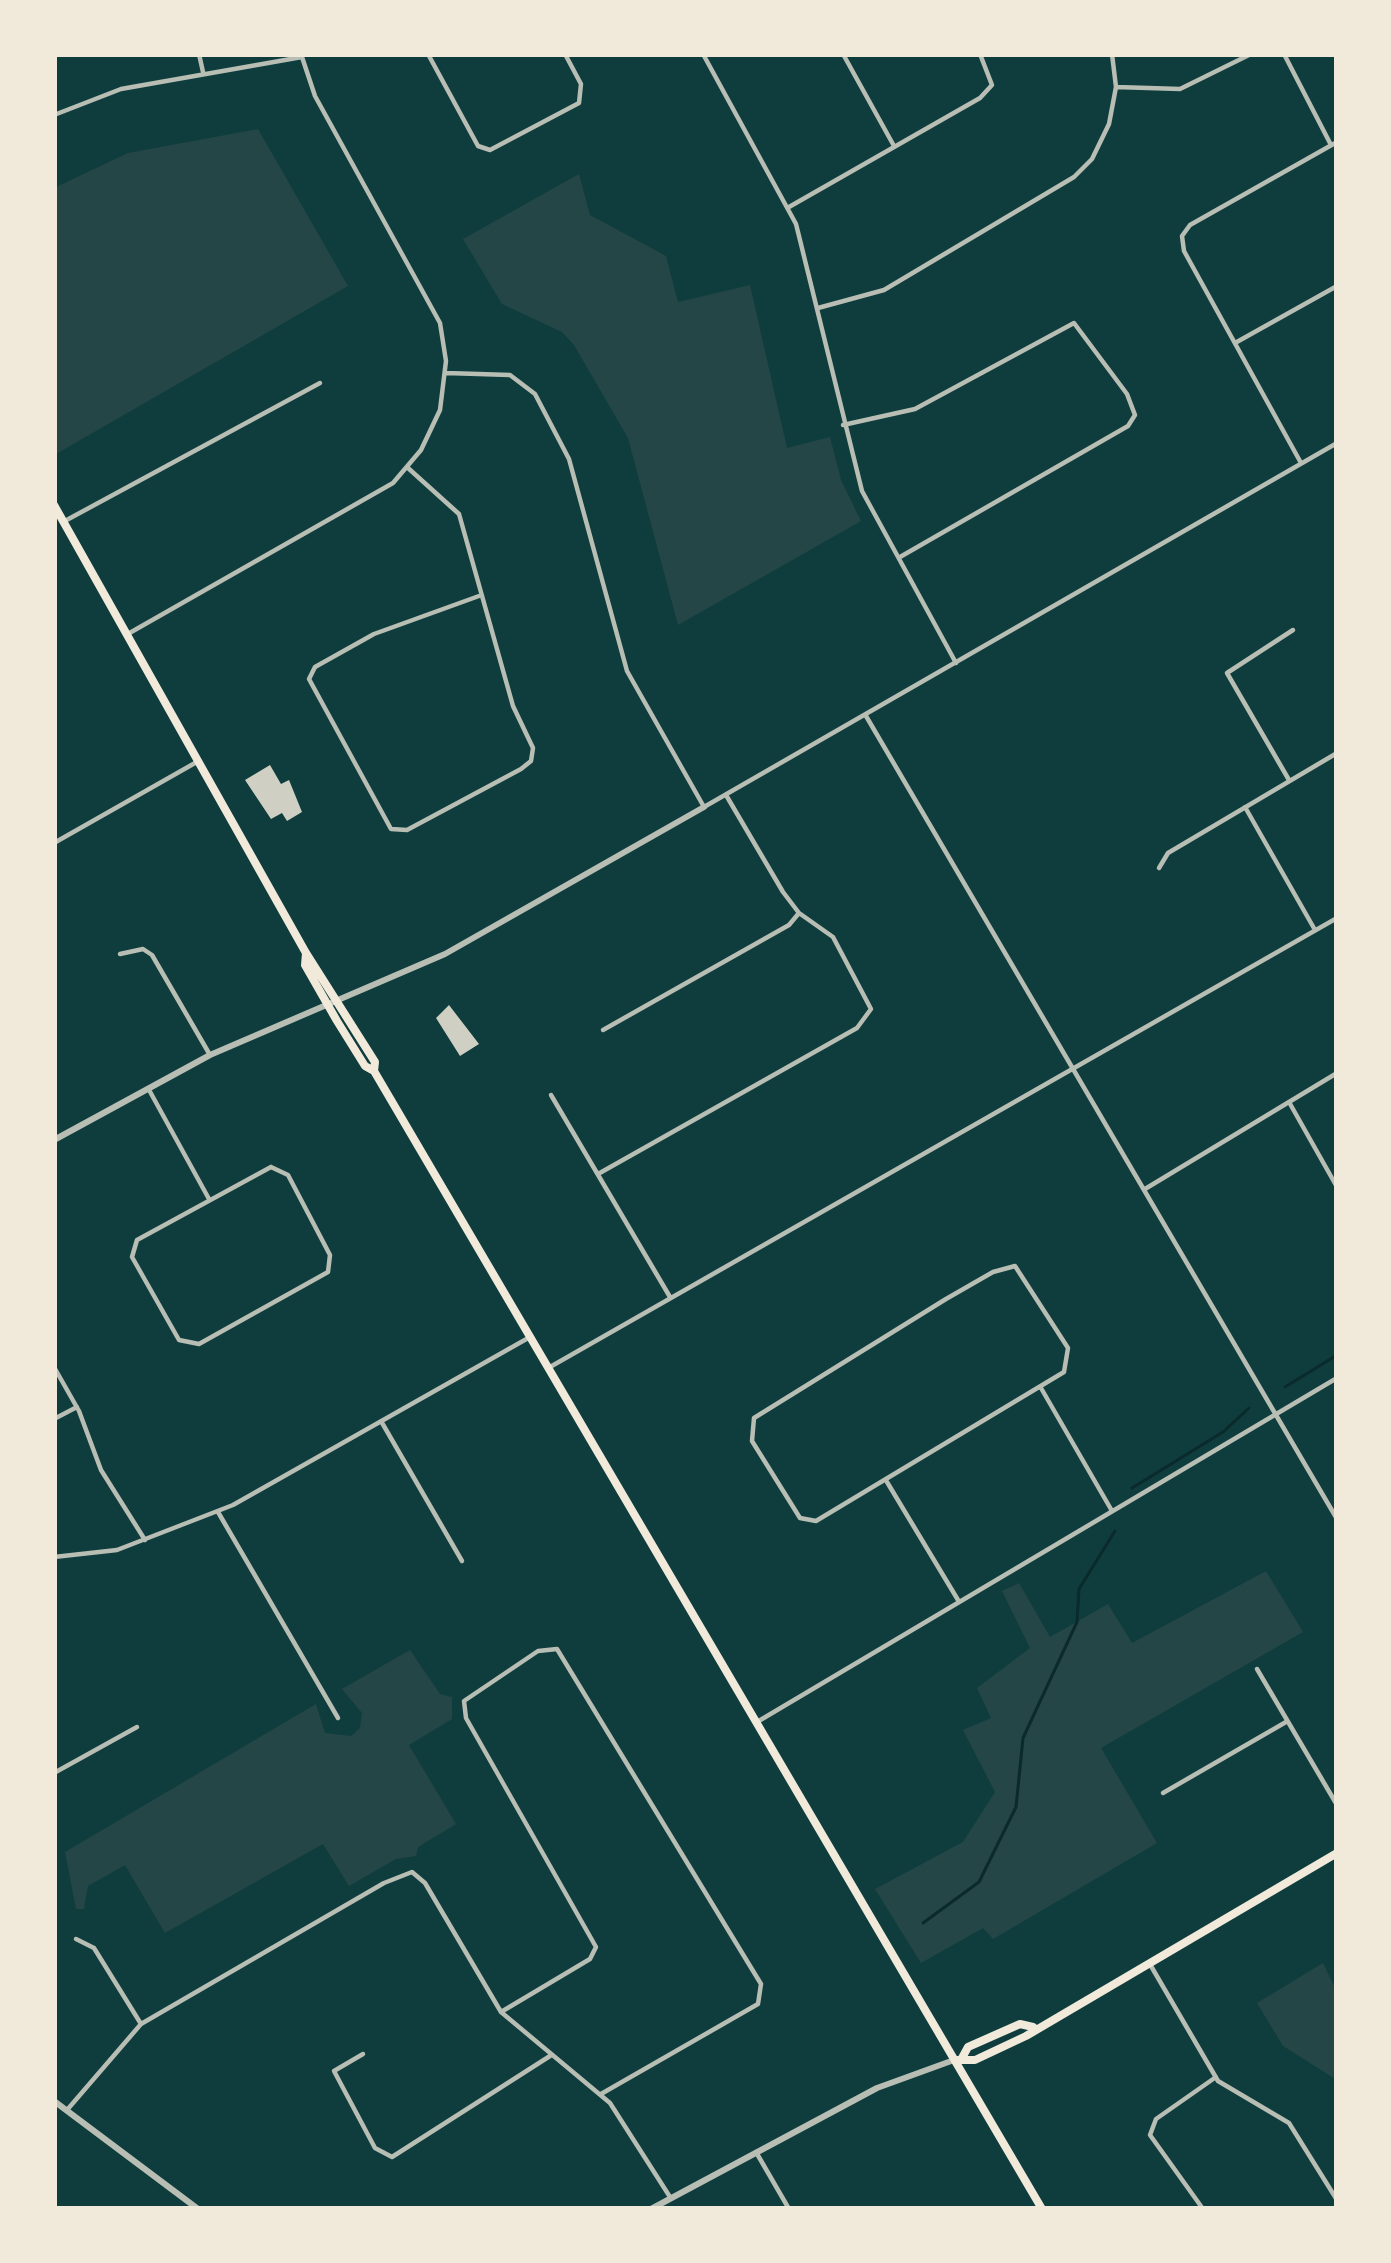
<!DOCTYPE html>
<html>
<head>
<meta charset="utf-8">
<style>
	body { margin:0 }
	#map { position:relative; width:1391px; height:2263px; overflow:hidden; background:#0f3d3e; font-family:Jost,sans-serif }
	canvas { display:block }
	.frame { position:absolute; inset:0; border:57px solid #f1e9da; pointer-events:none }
</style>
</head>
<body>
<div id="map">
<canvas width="1391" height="2263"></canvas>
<div class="frame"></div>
</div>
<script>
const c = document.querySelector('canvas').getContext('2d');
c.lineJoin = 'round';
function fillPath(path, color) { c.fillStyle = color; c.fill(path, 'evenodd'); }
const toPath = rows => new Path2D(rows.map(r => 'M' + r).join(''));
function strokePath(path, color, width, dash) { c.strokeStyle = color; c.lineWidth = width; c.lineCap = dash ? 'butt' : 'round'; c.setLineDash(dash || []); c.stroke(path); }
fillPath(toPath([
	[258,129,348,286,56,454,54,188,128,153],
	[579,174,590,215,666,256,678,302,750,285,787,448,830,437,841,480,861,521,678,625,628,438,574,345,562,332,502,304,463,239],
	[1266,1571,1303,1632,1101,1748,1157,1843,993,1939,983,1928,921,1963,875,1889,963,1842,995,1792,963,1730,991,1718,977,1688,1030,1648,1002,1591,1019,1583,1050,1637,1108,1604,1132,1643],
	[410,1650,440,1694,452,1697,452,1719,409,1745,456,1824,418,1847,416,1856,396,1859,349,1886,323,1844,165,1933,125,1865,88,1886,84,1909,76,1909,65,1852,316,1704,325,1733,351,1736,360,1728,362,1713,342,1689],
	[1323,1963,1337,1992,1337,2080,1283,2046,1257,2003]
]), '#244646');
strokePath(toPath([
	[1285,1387,1337,1355],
	[1132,1488,1223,1432,1249,1408],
	[923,1923,979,1882,1016,1807,1023,1738,1077,1622,1079,1589,1115,1531]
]), '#0a2a2b', 3);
fillPath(toPath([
	[270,765,281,784,289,780,302,812,287,821,282,813,271,819,245,780],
	[449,1005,479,1044,460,1056,436,1018]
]), '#cfcfc3');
strokePath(toPath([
	[199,54,203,72],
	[428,54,478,146,490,150,579,103,581,84,565,54],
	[703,54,796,224,862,491,956,663],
	[843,54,894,146],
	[1284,54,1331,145],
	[1116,87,1180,89,1251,54],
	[54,115,121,89,302,57],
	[789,207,980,98,992,85,980,54],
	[818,308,884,290,1074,177,1092,159,1109,124,1116,87,1112,54],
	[1235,343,1337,286],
	[446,373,510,375,535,394,569,459,627,671,704,807,1337,443],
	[843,425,915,409,1074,323,1127,394,1135,415,1128,426,900,557],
	[1301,463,1184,251,1182,236,1190,225,1337,142],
	[408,468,459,514,513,706,533,748,531,761,521,769,407,830,391,829,309,679,315,667,374,634,479,596],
	[63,522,320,383],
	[126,635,393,483,421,450,440,410,446,361,440,323,315,96,301,54],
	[866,716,1337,1519],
	[1289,780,1227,673,1293,630],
	[1245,807,1315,930],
	[54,843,195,763],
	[1159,868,1168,853,1337,753],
	[120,954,143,949,152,955,210,1055],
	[603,1030,789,925,799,913],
	[148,1088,209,1199],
	[551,1095,670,1297],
	[1289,1102,1337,1187],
	[271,1167,288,1175,330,1255,328,1272,199,1344,179,1340,132,1257,137,1240,271,1167],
	[598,1174,857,1028,871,1009,833,937,799,913,783,892,726,795],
	[1145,1189,1337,1073],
	[1015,1266,1068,1348,1064,1372,816,1521,800,1518,752,1441,754,1418,946,1299,993,1272,1015,1266],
	[54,1367,79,1411,101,1470,145,1540],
	[550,1367,1337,918],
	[1041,1388,1112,1511],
	[54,1419,77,1407],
	[381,1421,462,1561],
	[887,1482,958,1600],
	[218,1512,338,1718],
	[54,1557,117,1550,233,1505,530,1337],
	[1257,1669,1337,1805],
	[757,1722,1337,1378],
	[54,1773,137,1727],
	[1163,1793,1286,1722],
	[76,1939,94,1948,141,2024],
	[1151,1966,1218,2081,1289,2123,1337,2200],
	[501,2012,590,1959,596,1947,466,1718,464,1701,538,1651,557,1649,761,1984,758,2004,601,2094],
	[363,2054,334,2071,375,2148,392,2157,550,2056],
	[67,2110,141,2024,384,1883,412,1872,425,1883,501,2012,610,2103,670,2197],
	[756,2152,789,2209],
	[1203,2209,1150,2135,1156,2119,1216,2077]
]), '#b8beb3', 4.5);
strokePath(toPath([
	[54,1140,210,1055,445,954,704,807],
	[54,2101,198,2209],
	[651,2209,877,2088,954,2060]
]), '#b8beb3', 6);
strokePath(toPath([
	[54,505,306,953,375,1062,374,1071],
	[306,953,305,965,337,1021,365,1066,374,1071,1042,2209],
	[962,2058,968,2047,1020,2024,1033,2027],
	[955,2060,975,2060,1026,2036,1337,1853]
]), '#f1e9da', 8);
</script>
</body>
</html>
